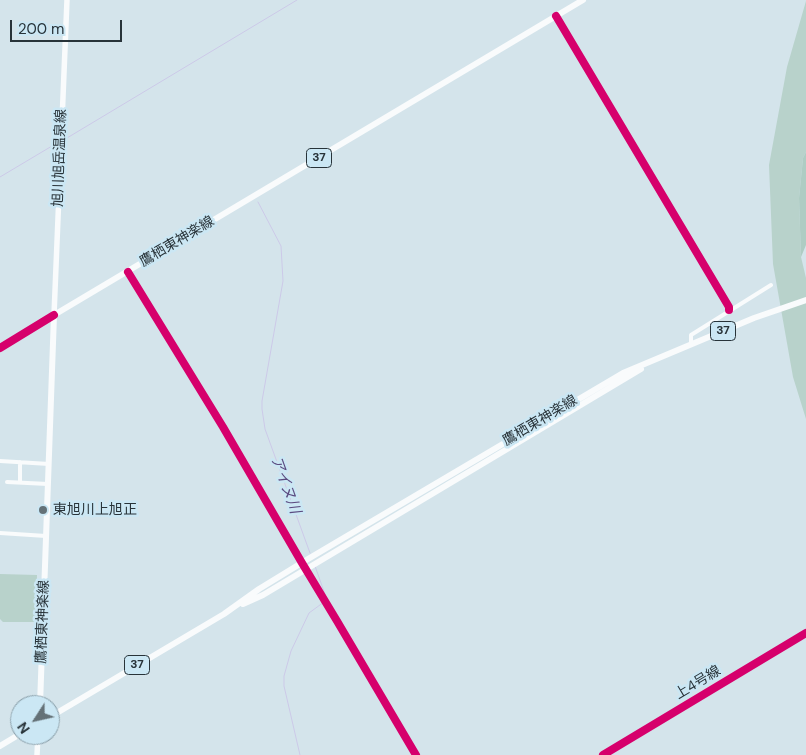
<!DOCTYPE html>
<html>
<head>
<meta charset="utf-8">
<style>
	body { margin:0 }
	#map { position:relative; width:806px; height:755px; overflow:hidden; background:#d4e4eb; font-family:"DM Sans",sans-serif }
	canvas { display:block }
	.north { position:absolute; left:10px; top:695px; width:50px; height:50px; box-sizing:border-box; background:#cbe7f4; border:1px solid #8a9fa9; border-radius:50%; rotate:235deg; font-size:14px; font-weight:700; line-height:20px; text-align:center; color:#283339 }
	.north::after { content:''; display:block; margin:auto; width:18px; height:22px; background:#647177; clip-path:polygon(50% 0,100% 100%,50% 72%,0 100%) }
	.scale { position:absolute; left:10px; top:20px; width:112px; height:22px; box-sizing:border-box; border:2px solid #283339; border-top:0; padding-left:6px; font-size:15px; line-height:18px; white-space:nowrap; color:#283339; -webkit-text-stroke:4px #cbe7f4; paint-order:stroke }
</style>
</head>
<body>
<div id="map">
<canvas width="806" height="755"></canvas>
<div class="north">N</div>
<div class="scale">200 m</div>
</div>
<script>
const c = document.querySelector('canvas').getContext('2d');
c.lineJoin = 'round';
function fillPath(path, color) { c.fillStyle = color; c.fill(path, 'evenodd'); }
const toPath = rows => new Path2D(rows.map(r => 'M' + r).join(''));
function strokePath(path, color, width, dash) { c.strokeStyle = color; c.lineWidth = width; c.lineCap = dash ? 'butt' : 'round'; c.setLineDash(dash || []); c.stroke(path); }
function write(font, color, halo, rows, align = 'center') {
  c.font = font + ' "DM Sans","Noto Sans JP",sans-serif'; c.lineWidth = 5; c.setLineDash([]); c.textBaseline = 'middle'; c.strokeStyle = halo; c.fillStyle = color; for (const [text, x, y, turn = 0] of rows) {
    c.save(); c.translate(x, y); c.rotate((+turn || 0) * Math.PI / 180); c.textAlign = isNaN(turn) ? turn : align; if (halo) c.strokeText(text, 0, 0); c.fillText(text, 0, 0); c.restore();
  }
}
fillPath(toPath([
	[806,1,806,152,803,158,799,198,801,257,806,278,806,419,793,377,773,264,769,165,787,67],
	[0,574,37,575,36,622,3,622,0,619]
]), '#b8d2cb');
fillPath(toPath([
	[806,152,806,245,801,257,799,198,803,158]
]), '#aeccc3');
strokePath(toPath([
	[67,138,297,0],
	[0,177,57,143],
	[258,202,281,246,283,281,262,401,262,409,265,429,310,553],
	[315,566,327,600],
	[300,755,284,686,284,676,291,651,309,613,324,602]
]), '#ccc9e8', 1);
strokePath(toPath([
	[128,272,223,427,302,563,337,621,416,755],
	[691,345,691,335,771,285],
	[0,461,49,464],
	[7,482,48,484],
	[20,482,20,462],
	[0,533,46,536]
]), '#f9fbfc', 4);
strokePath(toPath([
	[556,16,729,307,729,310],
	[0,348,54,315,67,0],
	[37,755,38,735],
	[603,755,806,633]
]), '#f9fbfc', 5.5);
strokePath(toPath([
	[243,604,263,595,641,369],
	[40,705,54,315,583,0],
	[50,717,224,614,259,589,308,559,623,373,754,318,806,300],
	[0,746,20,734]
]), '#f9fbfc', 6);
strokePath(toPath([
	[556,16,729,307,729,310],
	[128,272,223,427,302,563,337,621,416,755],
	[0,348,54,315],
	[603,755,806,633]
]), '#d6006c', 8);
for (const [x, y, r, color] of [
	[43,510,5,"#647177"]
]) { const dot = new Path2D(); dot.arc(x, y, r, 0, 2 * Math.PI); c.fillStyle = color; c.fill(dot); strokePath(dot, '#cbe7f4', 2); }
for (const [x, y, w] of [
	[319,158,25],
	[723,331,25],
	[137,665,25]
]) { const box = new Path2D(); box.roundRect(x - w / 2, y - 9.5, w, 19, 4); c.fillStyle = '#cbe7f4'; c.fill(box); strokePath(box, '#283339', 1); }
write('bold 12px', '#283339', null, [
	["37",319,158],
	["37",723,331],
	["37",137,665]
]);
write('14px', '#283339', '#cbe7f4', [
	["旭川旭岳温泉線",60,158,-88],
	["鷹栖東神楽線",177,242,-31],
	["鷹栖東神楽線",540,421,-31],
	["鷹栖東神楽線",43,622,-88],
	["上4号線",698,683,-31]
]);
write('14px', '#283339', '#cbe7f4', [
	["東旭川上旭正",53,510]
], 'left');
write('italic 15px', '#5b4b80', '#cbe7f4', [
	["アイヌ川",285,485,70]
]);
</script>
</body>
</html>
